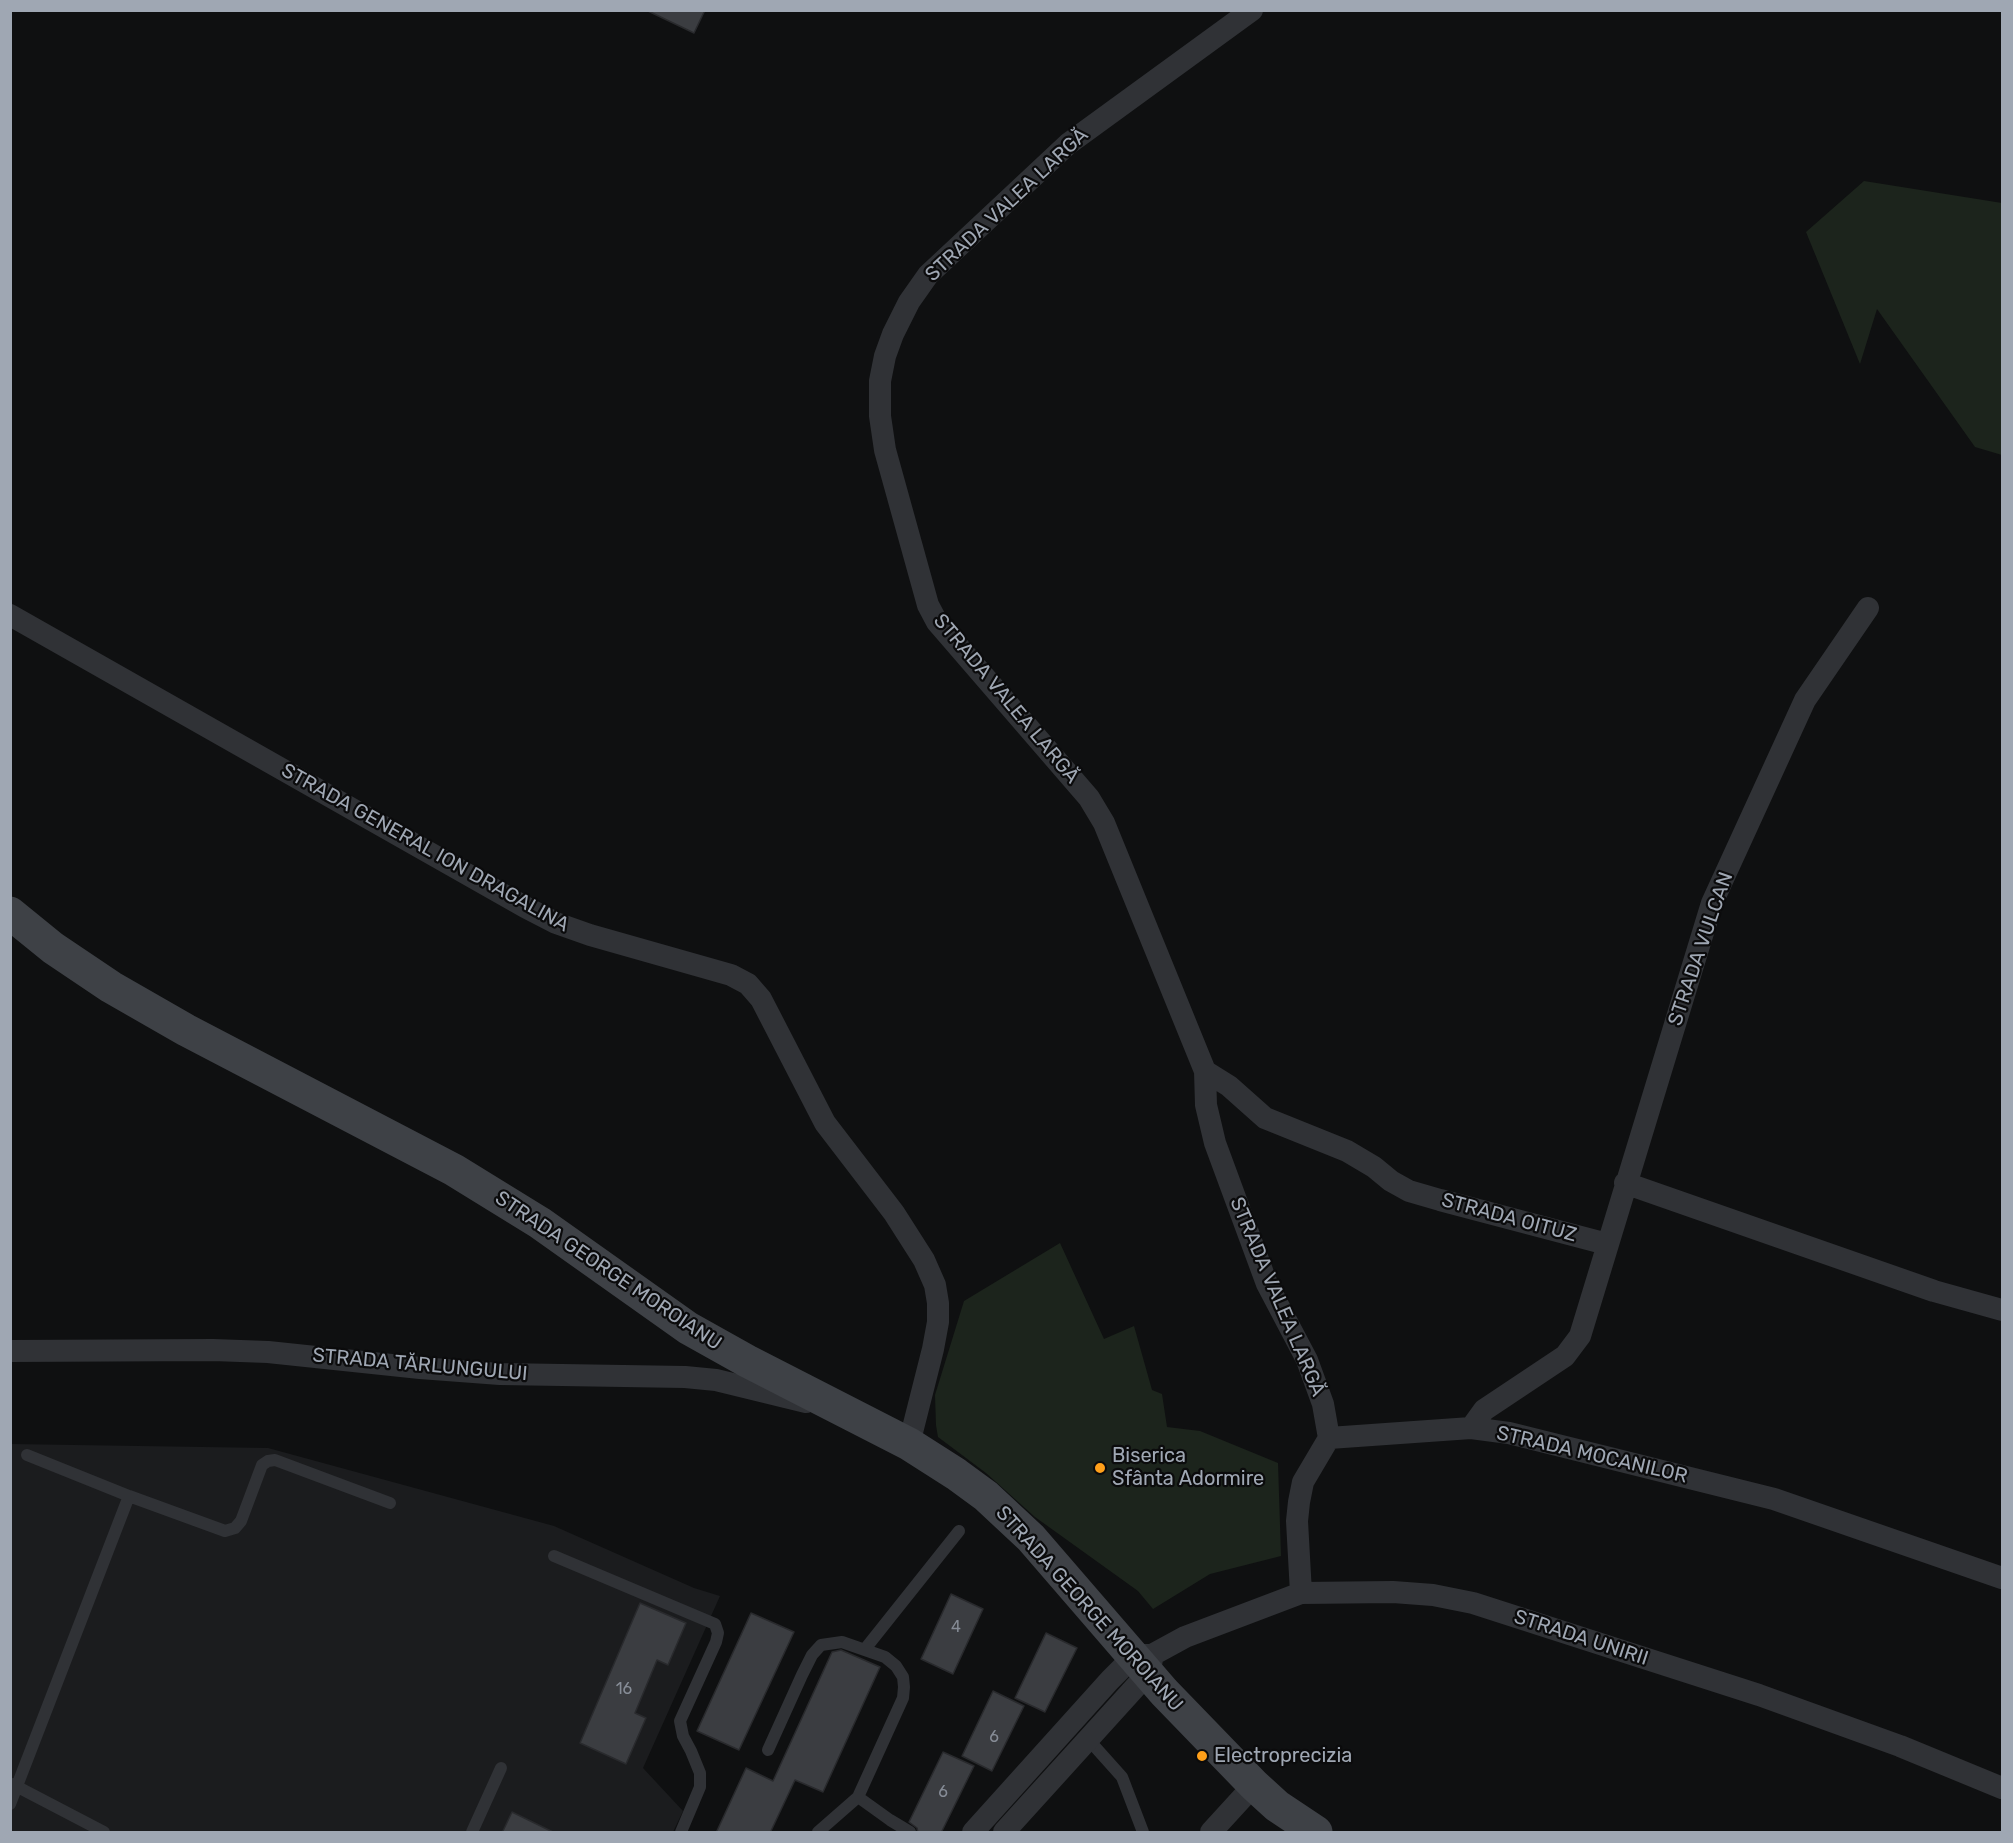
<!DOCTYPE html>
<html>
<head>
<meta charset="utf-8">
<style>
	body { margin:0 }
	#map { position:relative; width:2013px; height:1843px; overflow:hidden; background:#0f1011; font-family:Rubik,sans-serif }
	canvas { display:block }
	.frame { position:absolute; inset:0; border:12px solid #9fa7b3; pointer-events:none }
</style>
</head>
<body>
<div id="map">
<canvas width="2013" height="1843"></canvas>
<div class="frame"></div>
</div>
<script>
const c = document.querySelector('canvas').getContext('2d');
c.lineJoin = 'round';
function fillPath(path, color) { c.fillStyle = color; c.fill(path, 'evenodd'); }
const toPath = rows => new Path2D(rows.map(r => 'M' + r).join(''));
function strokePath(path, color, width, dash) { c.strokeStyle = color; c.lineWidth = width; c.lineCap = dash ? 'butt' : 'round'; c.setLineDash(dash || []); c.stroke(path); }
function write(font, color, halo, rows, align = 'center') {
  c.font = font + ' Rubik,sans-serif'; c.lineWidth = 4.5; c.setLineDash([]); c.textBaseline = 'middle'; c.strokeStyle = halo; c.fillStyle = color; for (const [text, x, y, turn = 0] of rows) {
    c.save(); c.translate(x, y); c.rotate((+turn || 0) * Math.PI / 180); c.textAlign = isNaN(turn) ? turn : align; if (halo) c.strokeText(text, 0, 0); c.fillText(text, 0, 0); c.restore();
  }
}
fillPath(toPath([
	[11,1444,268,1448,554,1526,694,1588,720,1596,643,1768,683,1811,673,1832,11,1832]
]), '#1b1c1e');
fillPath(toPath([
	[1864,181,2002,203,2002,455,1975,447,1877,309,1860,364,1806,232],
	[1060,1243,1104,1339,1134,1326,1152,1390,1162,1394,1167,1427,1200,1431,1278,1463,1281,1556,1210,1574,1153,1609,1138,1591,1035,1517,986,1473,938,1437,936,1425,935,1395,964,1301]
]), '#1c241c');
const building = toPath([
	[646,10,705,10,694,33,646,10],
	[951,1594,983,1609,953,1674,921,1659,951,1594],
	[640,1603,686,1623,668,1665,657,1660,635,1713,646,1718,626,1764,580,1743,640,1603],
	[751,1613,794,1632,739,1750,697,1731,751,1613],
	[1046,1633,1077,1648,1045,1712,1015,1698,1046,1633],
	[841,1650,880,1667,823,1792,795,1780,770,1833,716,1833,746,1768,773,1781,832,1652,841,1650],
	[993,1691,1024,1706,992,1771,962,1756,993,1691],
	[943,1752,974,1766,941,1833,918,1833,917,1828,909,1822,943,1752],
	[512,1812,555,1833,502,1833,512,1812]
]);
fillPath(building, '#3b3d41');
strokePath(building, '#292a2d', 1.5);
strokePath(toPath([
	[27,1455,129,1496,225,1531,235,1528,241,1521,262,1465,268,1461,275,1460,390,1503],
	[554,1556,715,1624,718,1633,716,1642,680,1721,683,1736,691,1751,700,1773,700,1787,681,1832],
	[865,1649,959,1531],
	[1088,1739,1122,1777,1143,1832],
	[768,1750,802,1675,812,1655,821,1645,842,1642,885,1657,896,1666,903,1677,904,1687,903,1698,858,1797,818,1832],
	[12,1784,104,1832],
	[858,1797,890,1820,910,1832],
	[10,1804,129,1496],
	[472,1832,501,1768]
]), '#303236', 12);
strokePath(toPath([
	[1252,10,1068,144,928,275,909,302,893,334,885,356,880,381,880,416,885,450,928,605,937,622,1089,798,1104,823,1205,1071,1206,1105,1215,1143,1267,1284,1307,1360,1323,1404,1329,1438],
	[10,615,525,907,556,923,590,935,731,975,748,984,761,999,825,1123,894,1213,924,1260,935,1285,938,1303,938,1322,933,1349,909,1444],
	[1205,1071,1229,1086,1265,1118,1347,1151,1374,1167,1391,1181,1409,1191,1440,1200,1607,1244],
	[1625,1183,1934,1291,2002,1310],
	[10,1351,213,1350,268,1352,420,1368,500,1374,685,1377,716,1380,806,1402],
	[1471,1428,1484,1410,1565,1356,1580,1336,1712,903,1805,700,1868,608],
	[1329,1438,1471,1428,1509,1433,1774,1499,2002,1578],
	[1301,1593,1297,1521,1299,1502,1303,1482,1329,1438],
	[1152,1655,1185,1637,1301,1593,1393,1592,1433,1595,1473,1603,1759,1695,1900,1746,2002,1788],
	[973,1832,1110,1680,1135,1655,1148,1655],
	[1004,1832,1150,1671,1152,1659],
	[1211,1832,1254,1785]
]), '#303236', 22);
strokePath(toPath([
	[10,913,53,948,111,987,186,1030,454,1170,540,1223,688,1328,747,1361,909,1444,956,1474,986,1496,1031,1538,1164,1692,1254,1785,1277,1806,1316,1832]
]), '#3e4146', 33);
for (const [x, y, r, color] of [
	[1100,1468,6,"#ffa01a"],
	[1202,1756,6,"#ffa01a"]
]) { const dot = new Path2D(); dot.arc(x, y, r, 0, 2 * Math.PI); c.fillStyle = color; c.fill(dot); strokePath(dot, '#0b0b0c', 2); }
write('16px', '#868c96', null, [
	["4",956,1627],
	["16",624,1689],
	["6",994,1737],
	["6",943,1792]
]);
write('20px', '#9fa7b3', '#0b0b0c', [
	["STRADA VALEA LARGĂ",1007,205,-43],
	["STRADA VALEA LARGĂ",1006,699,50],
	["STRADA GENERAL ION DRAGALINA",425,848,29],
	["STRADA VULCAN",1701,949,-71],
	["STRADA OITUZ",1509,1218,15],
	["STRADA GEORGE MOROIANU",608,1271,34],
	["STRADA VALEA LARGĂ",1277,1297,67],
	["STRADA TĂRLUNGULUI",420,1365,5],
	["STRADA MOCANILOR",1592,1455,13],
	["STRADA GEORGE MOROIANU",1089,1609,48],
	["STRADA UNIRII",1581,1638,18]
]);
write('20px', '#9fa7b3', '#0b0b0c', [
	["Biserica",1112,1456],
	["Sfânta Adormire",1112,1479],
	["Electroprecizia",1214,1756]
], 'left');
</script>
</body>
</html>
